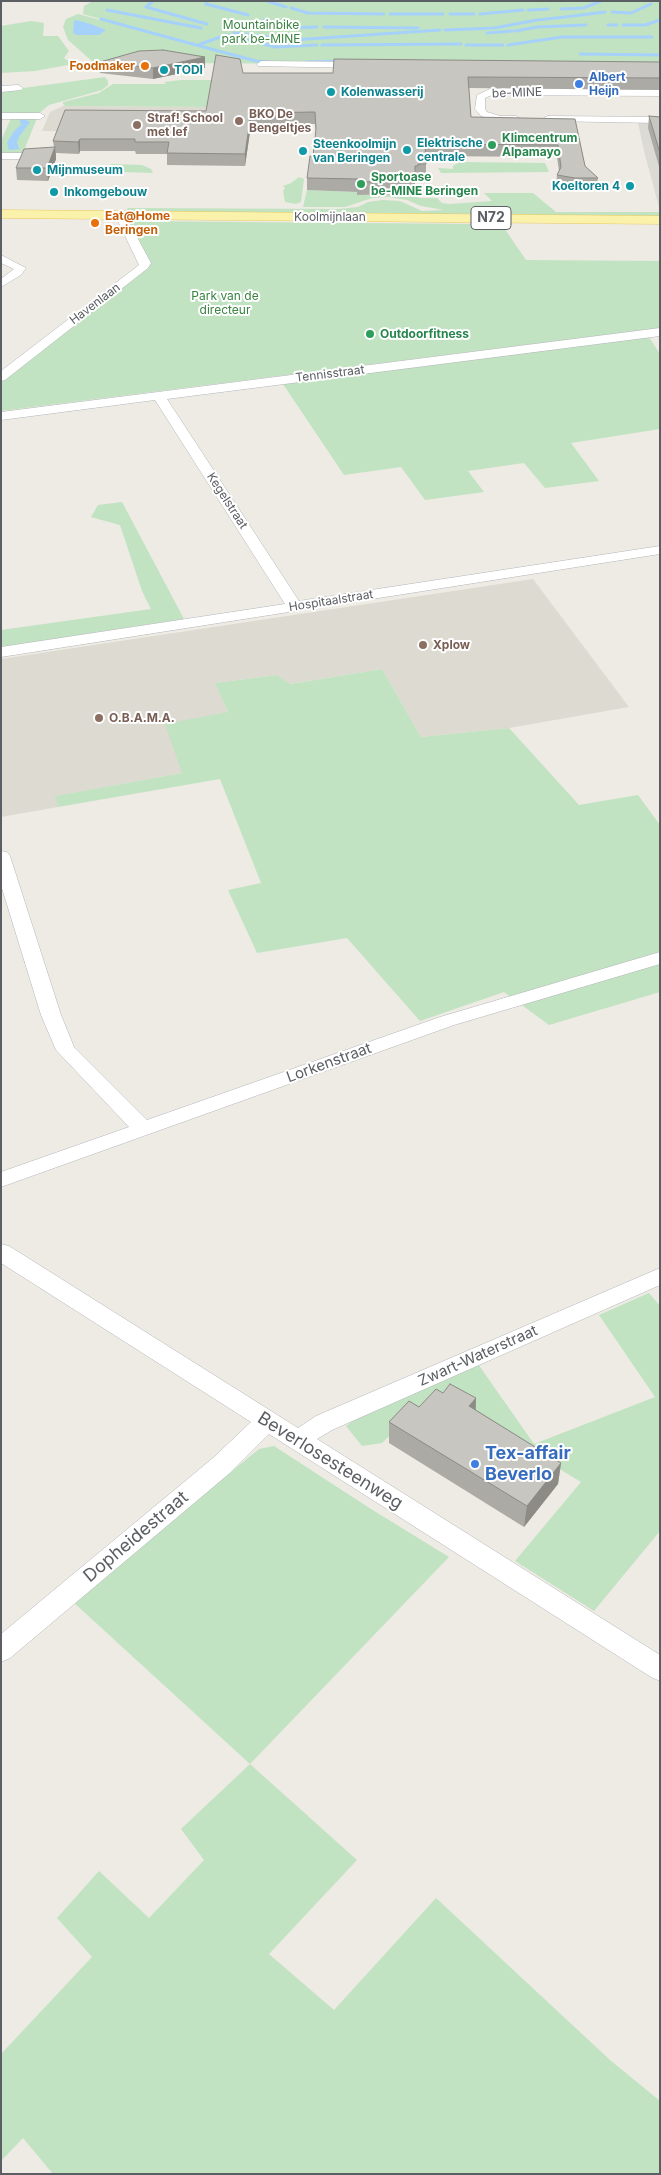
<!DOCTYPE html>
<html>
<head>
<meta charset="utf-8">
<style>
	body { margin:0 }
	#map { position:relative; width:661px; height:2175px; overflow:hidden; background:#edebe3; font-family:Inter,sans-serif }
	canvas { display:block }
	.frame { position:absolute; inset:0; border:2px solid #5b5e63; pointer-events:none }
</style>
</head>
<body>
<div id="map">
<canvas width="661" height="2175"></canvas>
<div class="frame"></div>
</div>
<script>
const c = document.querySelector('canvas').getContext('2d');
c.lineJoin = 'round';
function fillPath(path, color) { c.fillStyle = color; c.fill(path, 'evenodd'); }
const toPath = rows => new Path2D(rows.map(r => 'M' + r).join(''));
function strokePath(path, color, width, dash) { c.strokeStyle = color; c.lineWidth = width; c.lineCap = dash ? 'butt' : 'round'; c.setLineDash(dash || []); c.stroke(path); }
function write(font, color, halo, rows, align = 'center') {
  c.font = font + ' Inter,sans-serif'; c.lineWidth = 4; c.setLineDash([]); c.textBaseline = 'middle'; c.strokeStyle = halo; c.fillStyle = color; for (const [text, x, y, turn = 0] of rows) {
    c.save(); c.translate(x, y); c.rotate((+turn || 0) * Math.PI / 180); c.textAlign = isNaN(turn) ? turn : align; if (halo) c.strokeText(text, 0, 0); c.fillText(text, 0, 0); c.restore();
  }
}
fillPath(toPath([
	[638,123,660,123,660,211,644,151]
]), '#dcdad5');
fillPath(toPath([
	[63,106,209,107,227,133,42,131,50,112],
	[533,579,629,707,509,728,421,737,382,669,289,684,277,675,215,683,228,712,182,773,56,796,58,807,1,817,1,659]
]), '#dddad1');
fillPath(toPath([
	[93,1,660,1,660,66,181,63,101,69,68,40,63,27,66,19,78,14,143,31,83,14,84,6],
	[31,21,44,23,43,36,58,36,69,51,64,58,73,64,35,71,1,73,1,26],
	[105,77,108,81,108,85,102,90,49,105,37,115,1,115,1,91],
	[181,80,236,80,209,107,63,106,65,105,63,104,63,102,99,93,113,84,166,84,164,82],
	[11,118,37,118,23,153,1,153,1,141],
	[459,162,545,163,549,172,441,173,438,168,453,169,453,166],
	[113,164,142,165,151,169,153,173,94,171,97,167],
	[299,177,304,179,301,202,296,204,285,202,283,191,285,188,283,186,291,183],
	[307,190,357,192,358,195,411,194,419,198,437,198,442,203,449,204,492,201,484,193,533,193,556,212,660,212,660,216,125,212,128,208,339,209,358,207,368,202,383,200,400,201,422,211,444,210,421,206,407,200,389,197,372,198,345,207,303,207],
	[128,221,478,224,477,222,500,222,526,260,660,261,660,328,1,411,1,381,143,272],
	[649,337,660,354,660,429,571,443,599,481,545,488,524,463,468,471,484,492,425,500,401,467,344,475,283,384],
	[122,502,184,619,1,647,1,630,151,609,142,591,120,525,91,517,98,505],
	[382,669,421,737,509,728,579,805,638,795,660,825,660,992,549,1025,504,992,420,1021,347,938,257,953,228,890,261,883,220,779,58,807,55,796,182,773,165,724,228,712,215,683,277,675,290,684],
	[649,1293,660,1306,660,1531,594,1611,515,1561,581,1482,434,1393,382,1443,362,1446,346,1426,359,1416,478,1364,534,1444,655,1397,599,1315],
	[274,1446,371,1509,449,1557,250,1764,357,1860,269,1954,334,2010,436,1898,610,2060,660,2101,660,2174,53,2174,23,2138,1,2161,1,2054,92,1957,57,1918,99,1871,149,1918,204,1860,181,1829,250,1764,72,1601,259,1449]
]), '#c1e3c2');
fillPath(toPath([
	[76,20,91,24,106,30,99,35,77,35,73,33,74,21],
	[24,119,30,122,19,137,17,142,19,149,9,150,7,143,14,131,21,125,20,120]
]), '#a6d1fa');
strokePath(toPath([
	[153,1,146,7,207,24],
	[206,1,206,4,248,15],
	[267,1,286,7],
	[586,7,601,1],
	[291,8,308,13,384,14],
	[561,9,584,8],
	[107,10,201,28],
	[528,10,548,9],
	[612,12,631,13,651,4],
	[390,14,443,14],
	[450,14,474,14],
	[480,14,523,10],
	[557,18,605,12],
	[101,19,185,42],
	[264,20,288,28,317,27],
	[538,20,555,18],
	[608,25,617,25],
	[623,25,645,25,660,20],
	[324,27,418,28],
	[445,30,494,28,537,20],
	[515,31,537,27,586,25],
	[234,33,293,40,440,30],
	[487,33,512,31],
	[185,42,256,61,269,62],
	[198,45,226,35,276,47,317,45],
	[322,45,461,44],
	[466,45,503,45],
	[508,45,562,37,652,37],
	[580,54,660,55],
	[306,62,341,61]
]), '#a6d1fa', 3);
const minor = toPath([
	[261,61,360,62,364,65,360,68,258,66,257,64,261,61],
	[18,85,23,88,21,90,1,92,1,86,18,85],
	[505,88,660,90,660,96,492,95,485,98,485,109,487,112,500,116,516,116,521,119,516,122,499,122,481,116,475,109,477,95,490,89,505,88],
	[1,113,40,113,45,116,40,119,1,119,1,113],
	[548,116,660,117,660,123,545,121,545,117,548,116],
	[1,153,24,153,29,156,24,159,1,159,1,153],
	[120,212,125,215,151,263,148,268,5,380,1,381,1,371,139,265,115,215,120,212],
	[1,255,26,268,21,275,1,287,1,279,14,269,1,263,1,255],
	[660,328,660,336,167,399,299,601,660,546,660,554,1,657,1,647,285,604,155,400,1,420,1,412,660,328],
	[1,851,7,852,10,856,61,1015,74,1047,147,1120,440,1017,660,952,660,964,454,1025,1,1187,1,1172,129,1127,56,1050,41,1015,1,885,1,851],
	[1,1244,9,1246,298,1428,316,1416,660,1268,660,1285,332,1430,317,1439,660,1655,660,1681,651,1677,269,1434,231,1472,10,1658,1,1662,1,1634,213,1458,251,1422,1,1263,1,1244]
]);
const major = toPath([
	[1,210,660,216,660,224,1,218,1,210]
]);
strokePath(minor, '#b4b5ba', 1);
strokePath(major, '#e9c960', 1);
fillPath(minor, '#fff');
fillPath(major, '#faf1ab');
fillPath(toPath([
	[100,62,205,68,153,79,100,73],
	[660,62,660,90,469,88,471,117,575,119,585,166,598,178,596,190,574,191,556,187,557,175,559,171,557,157,426,156,426,176,418,176,418,178,415,178,415,194,357,195,357,192,307,190,307,178,313,156,316,132,315,124,251,125,245,166,167,165,167,154,136,154,135,151,80,151,79,154,56,153,56,159,48,181,17,180,16,168,54,147,53,141,206,111,243,73,333,73],
	[649,116,660,117,660,170,648,128],
	[443,1393,476,1398,476,1410,561,1463,558,1484,524,1527,389,1443,389,1422,419,1407]
]), '#acaaa5');
fillPath(toPath([
	[205,57,205,68,153,79,153,68],
	[251,113,251,125,245,166,245,154],
	[80,139,80,151,79,154,78,142],
	[55,147,56,159,48,181,47,168],
	[476,1398,475,1420,469,1406],
	[561,1463,558,1484,524,1527,527,1506]
]), '#8c8b86');
const building = toPath([
	[163,50,205,57,153,68,100,62,139,51,163,50],
	[216,55,240,59,243,73,333,73,334,59,660,62,660,78,468,77,471,117,575,119,585,166,598,178,575,178,557,175,561,167,558,145,425,144,426,164,418,164,418,166,415,166,415,181,358,182,358,179,307,178,310,156,313,156,316,129,315,112,251,113,245,154,167,153,169,142,135,142,135,139,80,139,78,142,53,141,65,110,206,111,216,55],
	[649,116,660,117,660,153,649,116],
	[55,147,47,168,16,168,24,149,55,147],
	[450,1384,476,1398,469,1406,561,1463,527,1506,389,1422,409,1401,419,1407,436,1389,443,1393,450,1384]
]);
fillPath(building, '#c8c6c0');
strokePath(building, '#8c8b86', 1);
for (const [x, y, r, color] of [
	[145,66,5,"#e8710a"],
	[164,70,5,"#0f9aa8"],
	[579,84,5,"#3f7fe0"],
	[331,92,5,"#0f9aa8"],
	[239,121,5,"#8d6e63"],
	[137,125,5,"#8d6e63"],
	[492,145,5,"#2e9e5b"],
	[407,150,5,"#0f9aa8"],
	[303,151,5,"#0f9aa8"],
	[37,170,5,"#0f9aa8"],
	[361,184,5,"#2e9e5b"],
	[630,186,5,"#0f9aa8"],
	[54,192,5,"#0f9aa8"],
	[95,223,5,"#e8710a"],
	[370,334,5,"#2e9e5b"],
	[423,645,5,"#8d6e63"],
	[99,718,5,"#8d6e63"],
	[475,1464,5,"#3f7fe0"]
]) { const dot = new Path2D(); dot.arc(x, y, r, 0, 2 * Math.PI); c.fillStyle = color; c.fill(dot); strokePath(dot, '#fff', 2); }
write('12px', '#3a8341', '#fff', [
	["Mountainbike",261,25],
	["park be-MINE",261,39],
	["Park van de",225,296],
	["directeur",225,310]
]);
write('bold 12px', '#c56008', '#fff', [
	["Foodmaker",135,66],
	["Eat@Home",105,216,"left"],
	["Beringen",105,230,"left"]
], 'right');
write('bold 12px', '#0d838f', '#fff', [
	["TODI",174,70],
	["Kolenwasserij",341,92],
	["Elektrische",417,143],
	["centrale",417,157],
	["Steenkoolmijn",313,144],
	["van Beringen",313,158],
	["Mijnmuseum",47,170],
	["Koeltoren 4",620,186,"right"],
	["Inkomgebouw",64,192]
], 'left');
write('bold 12px', '#366cbe', '#fff', [
	["Albert",589,77],
	["Heijn",589,91]
], 'left');
write('12px', '#5b5e63', '#fff', [
	["be-MINE",517,93,-2],
	["Koolmijnlaan",330,217],
	["Havenlaan",95,304,-37],
	["Tennisstraat",330,374,-7],
	["Kegelstraat",227,501,57],
	["Hospitaalstraat",331,601,-9]
]);
write('bold 12px', '#785e54', '#fff', [
	["BKO De",249,114],
	["Bengeltjes",249,128],
	["Straf! School",147,118],
	["met lef",147,132],
	["Xplow",433,645],
	["O.B.A.M.A.",109,718]
], 'left');
write('bold 12px', '#27864d', '#fff', [
	["Klimcentrum",502,138],
	["Alpamayo",502,152],
	["Sportoase",371,177],
	["be-MINE Beringen",371,191],
	["Outdoorfitness",380,334]
], 'left');
for (const [x, y, w] of [
	[491,218,40]
]) { const box = new Path2D(); box.roundRect(x - w / 2, y - 11.5, w, 23, 4); c.fillStyle = '#fff'; c.fill(box); strokePath(box, '#5b5e63', 1); }
write('bold 14px', '#5b5e63', null, [
	["N72",491,218]
]);
write('15px', '#5b5e63', '#fff', [
	["Lorkenstraat",329,1063,-20],
	["Zwart-Waterstraat",478,1356,-24]
]);
write('bold 18px', '#366cbe', '#fff', [
	["Tex-affair",485,1454],
	["Beverlo",485,1475]
], 'left');
write('18px', '#5b5e63', '#fff', [
	["Beverlosesteenweg",330,1461,32],
	["Dopheidestraat",136,1537,-40]
]);
</script>
</body>
</html>
